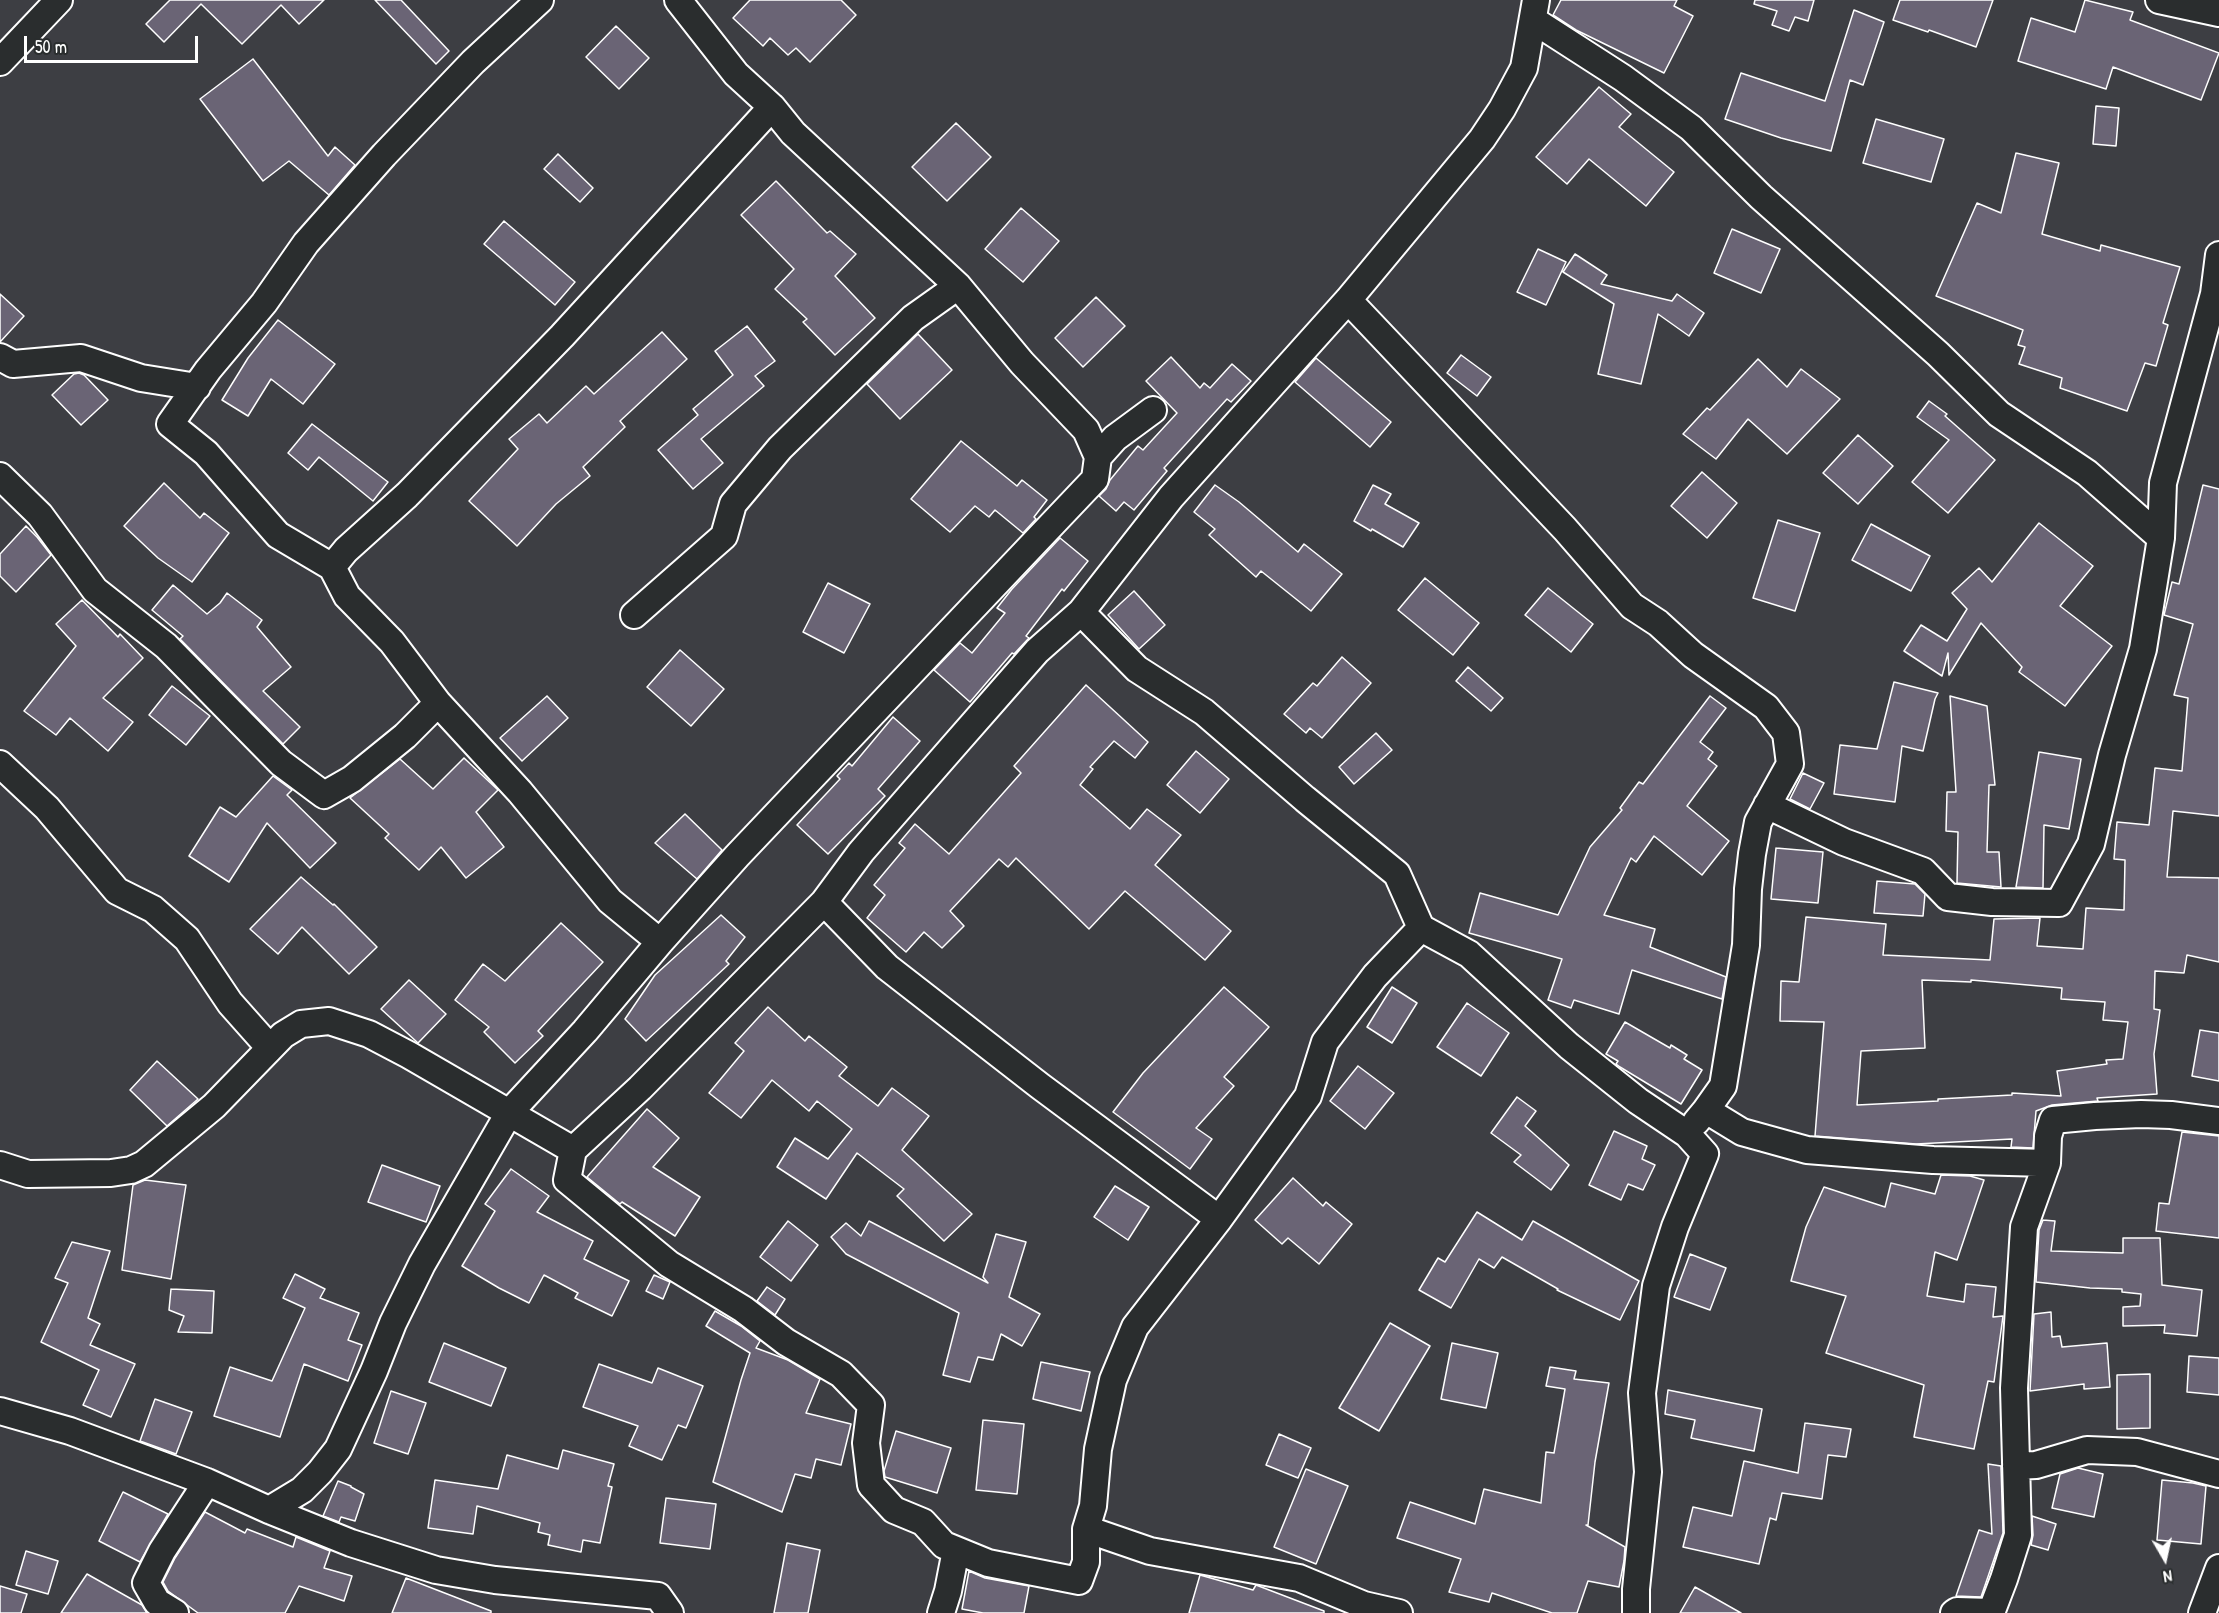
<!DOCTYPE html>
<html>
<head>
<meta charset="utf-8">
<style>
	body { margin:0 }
	#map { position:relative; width:2219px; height:1613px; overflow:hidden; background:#3d3e43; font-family:"Patrick Hand",sans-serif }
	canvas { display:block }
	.north { position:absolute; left:2135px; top:1529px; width:60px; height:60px; -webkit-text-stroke:4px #2a2d2e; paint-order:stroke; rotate:171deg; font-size:16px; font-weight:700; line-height:24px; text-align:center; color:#fff }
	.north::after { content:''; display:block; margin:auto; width:21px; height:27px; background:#fff; clip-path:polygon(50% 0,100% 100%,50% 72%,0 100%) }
	.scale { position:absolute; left:24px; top:36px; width:174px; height:27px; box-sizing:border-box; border:3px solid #fff; border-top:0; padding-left:8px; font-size:18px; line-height:21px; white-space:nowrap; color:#fff; -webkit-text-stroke:4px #2a2d2e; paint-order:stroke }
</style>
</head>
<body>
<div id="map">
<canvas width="2219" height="1613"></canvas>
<div class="north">N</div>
<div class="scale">50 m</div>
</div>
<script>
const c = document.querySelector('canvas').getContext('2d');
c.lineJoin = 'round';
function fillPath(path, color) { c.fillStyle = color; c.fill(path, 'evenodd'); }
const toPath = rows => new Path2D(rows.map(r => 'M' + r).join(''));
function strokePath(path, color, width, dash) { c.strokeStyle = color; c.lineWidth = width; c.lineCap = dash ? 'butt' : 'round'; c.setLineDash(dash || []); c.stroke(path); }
const building = toPath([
	[170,0,324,0,299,24,281,5,242,44,201,4,164,42,146,24,170,0],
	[375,0,401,0,449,51,436,64,375,0],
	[750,0,841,0,856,15,810,62,796,48,788,55,770,38,763,46,733,18,750,0],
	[1561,0,1677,0,1674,6,1693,16,1664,73,1576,30,1553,15,1561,0],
	[1755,0,1814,0,1808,21,1795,17,1789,31,1772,25,1777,11,1754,4,1755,0],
	[1900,0,1993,0,1976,47,1929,30,1928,32,1893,20,1900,0],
	[2085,0,2133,12,2130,20,2219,53,2201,100,2113,67,2106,89,2018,61,2031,18,2075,32,2085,0],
	[1854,10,1884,22,1863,85,1850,80,1831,151,1781,138,1725,119,1741,73,1825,101,1854,10],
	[616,26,649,58,619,89,586,57,616,26],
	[253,59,328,156,335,147,355,165,329,195,289,161,263,181,200,99,253,59],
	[1599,87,1631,114,1619,127,1674,172,1646,206,1589,159,1567,184,1536,157,1599,87],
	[2096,106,2119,108,2116,146,2093,144,2096,106],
	[1876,119,1944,139,1931,182,1863,163,1876,119],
	[956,123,991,157,947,201,912,167,956,123],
	[2016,153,2059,163,2042,234,2100,251,2101,245,2180,267,2163,323,2168,325,2156,366,2145,363,2127,411,2060,388,2062,378,2019,364,2025,347,2018,345,2023,330,1936,296,1977,203,2001,213,2016,153],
	[558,154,593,188,580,202,544,169,558,154],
	[776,181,827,233,830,231,856,254,835,276,875,318,835,355,803,322,807,319,775,289,794,269,741,215,776,181],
	[1021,208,1059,241,1023,282,985,249,1021,208],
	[504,221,575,282,555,305,484,244,504,221],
	[1732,229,1780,249,1761,293,1714,273,1732,229],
	[1538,249,1566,262,1546,305,1517,292,1538,249],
	[1575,254,1607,275,1601,284,1672,301,1677,294,1704,313,1689,336,1658,314,1641,384,1598,374,1614,304,1563,272,1575,254],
	[0,294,24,316,0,342,0,294],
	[1096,297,1125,326,1083,367,1055,338,1096,297],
	[278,320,335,364,303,404,271,379,248,416,222,400,248,358,278,320],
	[747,326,775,361,755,376,764,386,701,439,723,463,693,489,658,450,698,415,693,409,733,375,715,351,747,326],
	[662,332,687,359,620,421,625,427,583,467,590,476,556,504,517,546,469,501,518,449,509,439,539,414,547,423,586,386,594,394,662,332],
	[918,334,952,370,900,419,867,384,918,334],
	[1461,355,1491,377,1477,396,1447,373,1461,355],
	[1171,357,1200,388,1204,383,1210,388,1232,364,1251,381,1231,402,1227,399,1164,468,1167,471,1134,510,1124,502,1116,511,1099,496,1106,489,1110,480,1138,446,1143,450,1177,413,1146,381,1171,357],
	[1316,358,1391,422,1370,447,1295,382,1316,358],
	[1758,359,1787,387,1801,369,1840,399,1787,454,1748,419,1716,459,1683,434,1707,408,1710,410,1758,359],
	[79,373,84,375,108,400,81,425,52,395,74,374,79,373],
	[1929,401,1947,414,1945,416,1995,460,1948,513,1912,482,1949,440,1917,417,1929,401],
	[312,424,388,482,373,501,319,457,308,470,288,453,312,424],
	[1858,435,1893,466,1858,504,1823,473,1858,435],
	[961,441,1017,486,1022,480,1047,500,1034,517,1036,519,1023,533,995,510,989,517,975,506,950,532,911,499,961,441],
	[1702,472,1737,503,1707,538,1671,506,1702,472],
	[164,483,200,518,204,513,229,533,192,582,158,558,124,526,164,483],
	[1215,485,1239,502,1298,552,1304,544,1342,574,1311,611,1261,571,1256,577,1209,535,1215,529,1194,512,1215,485],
	[1373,485,1391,494,1385,504,1419,523,1403,547,1372,529,1371,531,1354,521,1373,485],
	[2203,485,2219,489,2219,816,2173,811,2167,877,2219,878,2219,962,2187,955,2184,973,2155,971,2154,1009,2160,1010,2154,1054,2157,1094,2097,1098,2098,1101,2052,1105,2036,1111,2033,1148,2011,1147,2012,1139,1916,1144,1815,1136,1824,1022,1780,1021,1781,981,1799,982,1806,917,1886,924,1883,955,1990,960,1994,919,2040,918,2037,946,2083,949,2086,908,2124,910,2125,860,2114,859,2117,822,2149,825,2155,768,2182,771,2188,698,2174,695,2193,624,2164,615,2172,582,2179,584,2203,485],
	[1922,980,1971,982,1971,980,2062,988,2061,999,2105,1002,2103,1020,2128,1022,2123,1059,2106,1060,2107,1064,2057,1071,2061,1096,2012,1093,2012,1095,1938,1099,1938,1101,1857,1105,1861,1051,1925,1048,1922,980],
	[1778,520,1820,533,1795,611,1753,598,1778,520],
	[2039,523,2093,566,2060,606,2112,646,2065,706,2019,672,2022,667,1981,623,1949,675,1948,653,1942,676,1904,651,1921,625,1947,641,1967,609,1952,593,1979,568,1992,582,2039,523],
	[1871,524,1930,556,1911,591,1852,560,1871,524],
	[26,526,37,537,51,555,16,592,0,576,0,554,26,526],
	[1060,538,1088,561,1064,591,1062,589,1026,636,1029,638,1014,654,1012,653,970,702,934,670,960,643,972,653,1005,613,997,608,1012,589,1060,538],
	[1425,578,1479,623,1453,655,1398,610,1425,578],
	[828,583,870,604,844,653,803,632,828,583],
	[173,585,207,614,220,603,227,593,262,620,257,627,291,667,263,691,300,727,283,744,180,639,183,636,152,610,173,585],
	[1548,588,1593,624,1571,652,1525,615,1548,588],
	[1134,591,1165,625,1139,649,1108,615,1134,591],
	[82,600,118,637,120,634,143,658,103,698,133,722,108,751,70,718,56,735,24,711,76,646,56,624,82,600],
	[680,650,724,689,691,726,647,687,680,650],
	[1342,657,1371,683,1322,738,1310,728,1306,733,1284,714,1313,683,1317,686,1342,657],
	[1468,667,1503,698,1491,711,1456,681,1468,667],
	[1894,682,1938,693,1935,699,1923,751,1902,746,1895,802,1834,794,1840,745,1877,749,1894,682],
	[1086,685,1148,742,1135,758,1114,741,1090,767,1093,769,1080,785,1130,829,1147,809,1181,835,1155,865,1231,931,1205,960,1125,891,1089,929,1016,858,1008,867,999,859,950,911,964,926,942,948,924,932,906,952,867,918,885,895,874,885,905,848,899,843,915,824,949,854,1021,773,1014,766,1086,685],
	[172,686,210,716,186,745,149,715,172,686],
	[547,696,568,718,522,761,500,738,547,696],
	[1710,696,1726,708,1700,742,1713,752,1708,759,1717,766,1687,806,1729,841,1702,875,1654,836,1636,862,1631,858,1604,915,1655,929,1650,947,1726,977,1722,999,1632,970,1619,1014,1574,1000,1571,1008,1548,1000,1562,959,1469,933,1480,893,1558,915,1590,847,1622,810,1620,808,1639,782,1643,784,1710,696],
	[1950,696,1987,706,1995,785,1989,785,1987,852,1999,852,2001,887,1957,883,1958,832,1946,831,1947,792,1956,792,1950,696],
	[893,717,920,741,878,789,885,796,828,854,797,825,840,779,837,776,849,763,852,766,893,717],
	[1376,733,1392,750,1354,784,1339,767,1376,733],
	[1196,751,1229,779,1200,813,1167,785,1196,751],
	[2039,752,2081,759,2069,829,2044,825,2043,888,2016,887,2039,752],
	[464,758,498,790,476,812,504,847,466,878,441,847,419,870,385,838,389,834,350,798,400,759,433,789,464,758],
	[1803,773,1824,783,1810,809,1790,799,1803,773],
	[273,776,292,790,287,795,336,843,310,868,267,823,229,882,189,856,220,807,236,817,273,776],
	[685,814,722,850,697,879,655,843,685,814],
	[1776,848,1823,852,1818,903,1771,899,1776,848],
	[301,877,333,905,334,904,377,947,349,974,302,927,278,954,250,929,301,877],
	[1877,881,1915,884,1925,894,1923,916,1874,913,1877,881],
	[721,915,745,937,726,961,729,964,646,1041,625,1019,655,975,721,915],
	[561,923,603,962,538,1031,543,1036,515,1063,484,1032,489,1027,455,1000,483,964,505,981,561,923],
	[409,980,446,1014,418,1043,381,1009,409,980],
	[1224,987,1269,1027,1224,1077,1234,1086,1196,1128,1212,1139,1190,1169,1113,1112,1143,1073,1224,987],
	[1392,987,1417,1003,1392,1043,1367,1027,1392,987],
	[1467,1003,1509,1033,1481,1076,1437,1047,1467,1003],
	[768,1007,805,1041,809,1036,847,1067,839,1076,878,1106,892,1088,929,1116,902,1150,972,1214,944,1241,897,1196,904,1189,857,1153,826,1199,777,1167,795,1138,828,1159,852,1129,817,1101,809,1111,772,1080,741,1118,709,1093,744,1051,735,1043,768,1007],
	[1625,1022,1670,1048,1671,1045,1687,1055,1684,1059,1702,1070,1681,1104,1620,1067,1616,1064,1618,1061,1606,1054,1625,1022],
	[2200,1030,2219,1033,2219,1081,2192,1076,2200,1030],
	[157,1061,198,1099,167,1126,130,1090,157,1061],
	[1358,1066,1394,1093,1365,1129,1330,1101,1358,1066],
	[1517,1097,1536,1111,1525,1126,1569,1165,1551,1190,1514,1162,1521,1155,1491,1133,1517,1097],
	[647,1109,679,1138,653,1167,700,1197,675,1236,622,1202,620,1204,587,1177,647,1109],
	[1614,1131,1647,1146,1642,1159,1655,1165,1643,1190,1628,1184,1621,1200,1589,1185,1614,1131],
	[2182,1132,2219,1136,2219,1238,2156,1231,2159,1203,2169,1204,2182,1132],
	[382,1165,440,1186,426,1222,368,1202,382,1165],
	[511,1169,549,1196,537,1212,593,1241,584,1259,629,1281,612,1316,575,1298,578,1293,544,1275,529,1303,499,1288,462,1266,495,1211,485,1204,511,1169],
	[1941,1175,1970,1176,1984,1180,1957,1260,1935,1252,1927,1296,1964,1302,1966,1284,1996,1287,1993,1317,2003,1316,1994,1382,1988,1381,1974,1449,1914,1437,1924,1385,1826,1353,1846,1296,1791,1281,1806,1227,1824,1187,1885,1207,1891,1183,1935,1194,1941,1175],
	[1293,1178,1323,1206,1326,1202,1352,1224,1319,1264,1288,1238,1282,1244,1255,1220,1293,1178],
	[145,1180,186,1185,171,1279,122,1270,133,1185,145,1180],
	[1115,1186,1149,1207,1128,1240,1094,1217,1115,1186],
	[1477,1212,1522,1240,1533,1221,1639,1281,1620,1320,1557,1290,1558,1289,1502,1257,1494,1268,1479,1259,1451,1308,1419,1290,1438,1258,1445,1262,1477,1212],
	[2043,1220,2055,1221,2051,1251,2123,1253,2123,1238,2160,1238,2162,1285,2202,1290,2197,1336,2164,1333,2165,1325,2123,1326,2123,1307,2140,1306,2141,1294,2122,1292,2122,1289,2090,1288,2036,1282,2039,1230,2043,1220],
	[788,1221,818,1245,791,1281,760,1257,788,1221],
	[869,1221,988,1283,983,1277,996,1234,1026,1242,1009,1297,1040,1314,1022,1346,1001,1334,993,1360,978,1357,970,1382,943,1375,959,1313,846,1254,831,1237,846,1223,861,1236,869,1221],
	[72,1242,110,1251,88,1318,100,1324,90,1345,135,1364,111,1417,83,1405,99,1370,41,1342,68,1283,55,1278,72,1242],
	[1690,1254,1726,1268,1710,1310,1674,1297,1690,1254],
	[295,1274,325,1289,320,1298,359,1313,348,1340,362,1345,348,1381,304,1364,280,1437,214,1416,230,1367,272,1381,305,1308,283,1298,295,1274],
	[654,1275,670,1282,663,1299,646,1291,654,1275],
	[767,1287,785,1299,775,1315,757,1301,767,1287],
	[171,1289,214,1291,212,1333,178,1332,184,1316,169,1310,171,1289],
	[715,1311,741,1326,760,1341,756,1348,788,1360,820,1379,806,1413,851,1424,841,1465,816,1459,811,1478,795,1474,782,1512,713,1482,741,1380,750,1353,706,1326,715,1311],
	[2051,1312,2052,1337,2060,1336,2062,1347,2107,1343,2110,1387,2084,1389,2084,1384,2030,1391,2034,1314,2051,1312],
	[1390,1323,1430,1346,1379,1431,1339,1408,1390,1323],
	[444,1343,506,1368,491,1406,429,1382,444,1343],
	[1452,1343,1498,1353,1486,1408,1441,1399,1452,1343],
	[2189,1356,2219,1358,2219,1395,2187,1392,2189,1356],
	[1041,1362,1090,1372,1081,1411,1033,1399,1041,1362],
	[599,1364,652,1383,658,1368,703,1386,686,1428,678,1425,662,1460,629,1446,638,1426,583,1407,599,1364],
	[1550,1367,1576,1371,1574,1379,1609,1383,1595,1462,1588,1525,1586,1525,1625,1547,1624,1561,1619,1587,1588,1581,1577,1613,1552,1613,1492,1593,1489,1602,1449,1592,1461,1559,1397,1538,1410,1502,1475,1524,1484,1489,1541,1503,1546,1452,1554,1453,1565,1389,1546,1386,1550,1367],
	[2150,1374,2150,1428,2117,1429,2117,1375,2150,1374],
	[1668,1390,1762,1409,1754,1451,1691,1438,1695,1420,1665,1414,1668,1390],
	[391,1391,426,1403,408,1454,374,1443,391,1391],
	[155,1399,192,1412,176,1454,140,1441,155,1399],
	[983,1420,1024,1424,1017,1494,976,1490,983,1420],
	[1805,1423,1851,1429,1846,1457,1828,1455,1822,1499,1782,1493,1776,1520,1770,1518,1759,1564,1683,1547,1693,1507,1732,1516,1744,1461,1798,1473,1805,1423],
	[896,1431,951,1448,937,1493,885,1477,884,1471,896,1431],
	[1279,1434,1311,1448,1298,1478,1266,1465,1279,1434],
	[563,1450,614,1464,608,1486,612,1487,600,1543,583,1540,581,1552,548,1545,550,1535,538,1532,540,1523,477,1506,473,1534,428,1528,435,1480,498,1489,507,1455,558,1469,563,1450],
	[1988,1464,2001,1466,2003,1533,1981,1597,1956,1596,1979,1530,1992,1534,1988,1464],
	[2078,1468,2103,1474,2094,1517,2052,1508,2060,1474,2078,1468],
	[1306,1469,1348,1486,1316,1564,1274,1547,1306,1469],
	[2162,1480,2193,1483,2206,1486,2201,1544,2157,1540,2162,1480],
	[338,1481,351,1486,351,1487,364,1494,355,1521,341,1517,339,1522,323,1516,338,1481],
	[123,1492,168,1514,140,1562,99,1541,123,1492],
	[666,1498,716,1504,710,1549,660,1543,666,1498],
	[205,1512,245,1533,247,1529,293,1547,296,1537,330,1551,324,1568,352,1576,344,1601,299,1586,285,1613,198,1613,168,1591,163,1582,175,1558,205,1512],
	[2032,1516,2056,1524,2048,1550,2031,1545,2033,1535,2032,1516],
	[787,1543,820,1550,808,1613,774,1613,787,1543],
	[26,1551,58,1561,48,1594,16,1585,26,1551],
	[969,1571,985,1578,1029,1586,1024,1613,983,1613,962,1609,969,1571],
	[87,1574,142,1605,147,1613,61,1613,87,1574],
	[1200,1575,1253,1590,1256,1585,1324,1611,1324,1613,1189,1613,1200,1575],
	[406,1578,491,1611,491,1613,392,1613,406,1578],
	[0,1586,27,1594,21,1613,0,1613,0,1586],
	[1695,1587,1741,1613,1680,1613,1695,1587]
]);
fillPath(building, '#6a6475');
strokePath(building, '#fff', 1.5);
const street = toPath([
	[678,0,736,74,772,107],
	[2159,0,2219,13],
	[1533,20,1623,78,1691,128,1761,197,1938,354,1999,414,2087,473,2161,538],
	[0,62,59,0],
	[1348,300,1565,529,1632,606,1658,623,1693,655,1766,707,1786,733,1790,764,1758,822,1752,854,1748,889,1746,945,1723,1086,1706,1110],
	[0,357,13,364,81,358,141,378,197,387],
	[1098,457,1115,438,1153,410],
	[0,476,40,515,95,590,166,646,281,763,324,795,352,779,405,736,438,703],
	[332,567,278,535,206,453,170,424,208,370,264,303,306,243,384,155,473,62,540,0],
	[1081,612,1137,669,1204,712,1305,799,1397,874,1421,928,1469,954,1569,1046,1638,1101,1687,1134,1705,1154,1675,1227,1656,1286,1642,1393,1648,1472,1636,1589,1636,1613],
	[634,615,724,536,733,504,780,448,913,318,958,286],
	[0,764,47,808,117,891,153,909,187,939,230,1003,270,1048],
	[1767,805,1844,842,1923,871,1948,897,1992,902,2059,903,2091,844,2112,755,2143,649,2161,538,2163,483,2214,294,2219,255],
	[824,902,887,967,1040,1086,1219,1219],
	[1696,1122,1706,1110,1742,1132,1807,1150,1933,1160,2047,1163],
	[573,1150,567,1180,669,1264,743,1309,786,1342,841,1374,871,1405,866,1443,871,1485,894,1510,923,1522,944,1545,988,1563,1079,1581,1086,1562,1086,1529,1093,1506,1098,1449,1113,1380,1135,1327,1219,1219,1308,1096,1325,1042,1375,976,1421,928],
	[0,1165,28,1174,111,1173,131,1170,144,1164,214,1106,283,1035,301,1024,329,1021,369,1034,409,1055,573,1150,640,1088,824,902,861,852,958,741,1037,651,1081,612,1171,497,1348,300,1482,139,1502,109,1524,68,1536,0],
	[0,1411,70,1431,207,1482,269,1510,351,1543,436,1570,495,1580,658,1596,670,1613],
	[2016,1466,2036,1465,2087,1450,2137,1452,2219,1474],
	[269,1510,302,1490,320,1472,338,1449,374,1371,393,1323,422,1264,509,1113,585,1031,660,942,737,856,1095,479,1098,457,1086,430,1022,363,958,286,793,133,772,107,562,336,407,495,346,550,332,567,347,596,392,642,438,703,520,792,610,901,660,942],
	[1086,1529,1150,1551,1299,1578,1364,1605,1399,1613],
	[175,1613,157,1602,146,1583,162,1551,207,1482],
	[941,1613,948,1591,956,1550],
	[1954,1613,1957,1611,1991,1612],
	[1991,1613,2004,1579,2018,1535,2014,1388,2024,1227,2047,1163,2048,1136,2053,1120,2095,1116,2141,1114,2171,1115,2219,1121],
	[2202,1613,2219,1568]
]);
strokePath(street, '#fff', 30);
strokePath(street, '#2a2d2e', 26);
</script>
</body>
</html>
